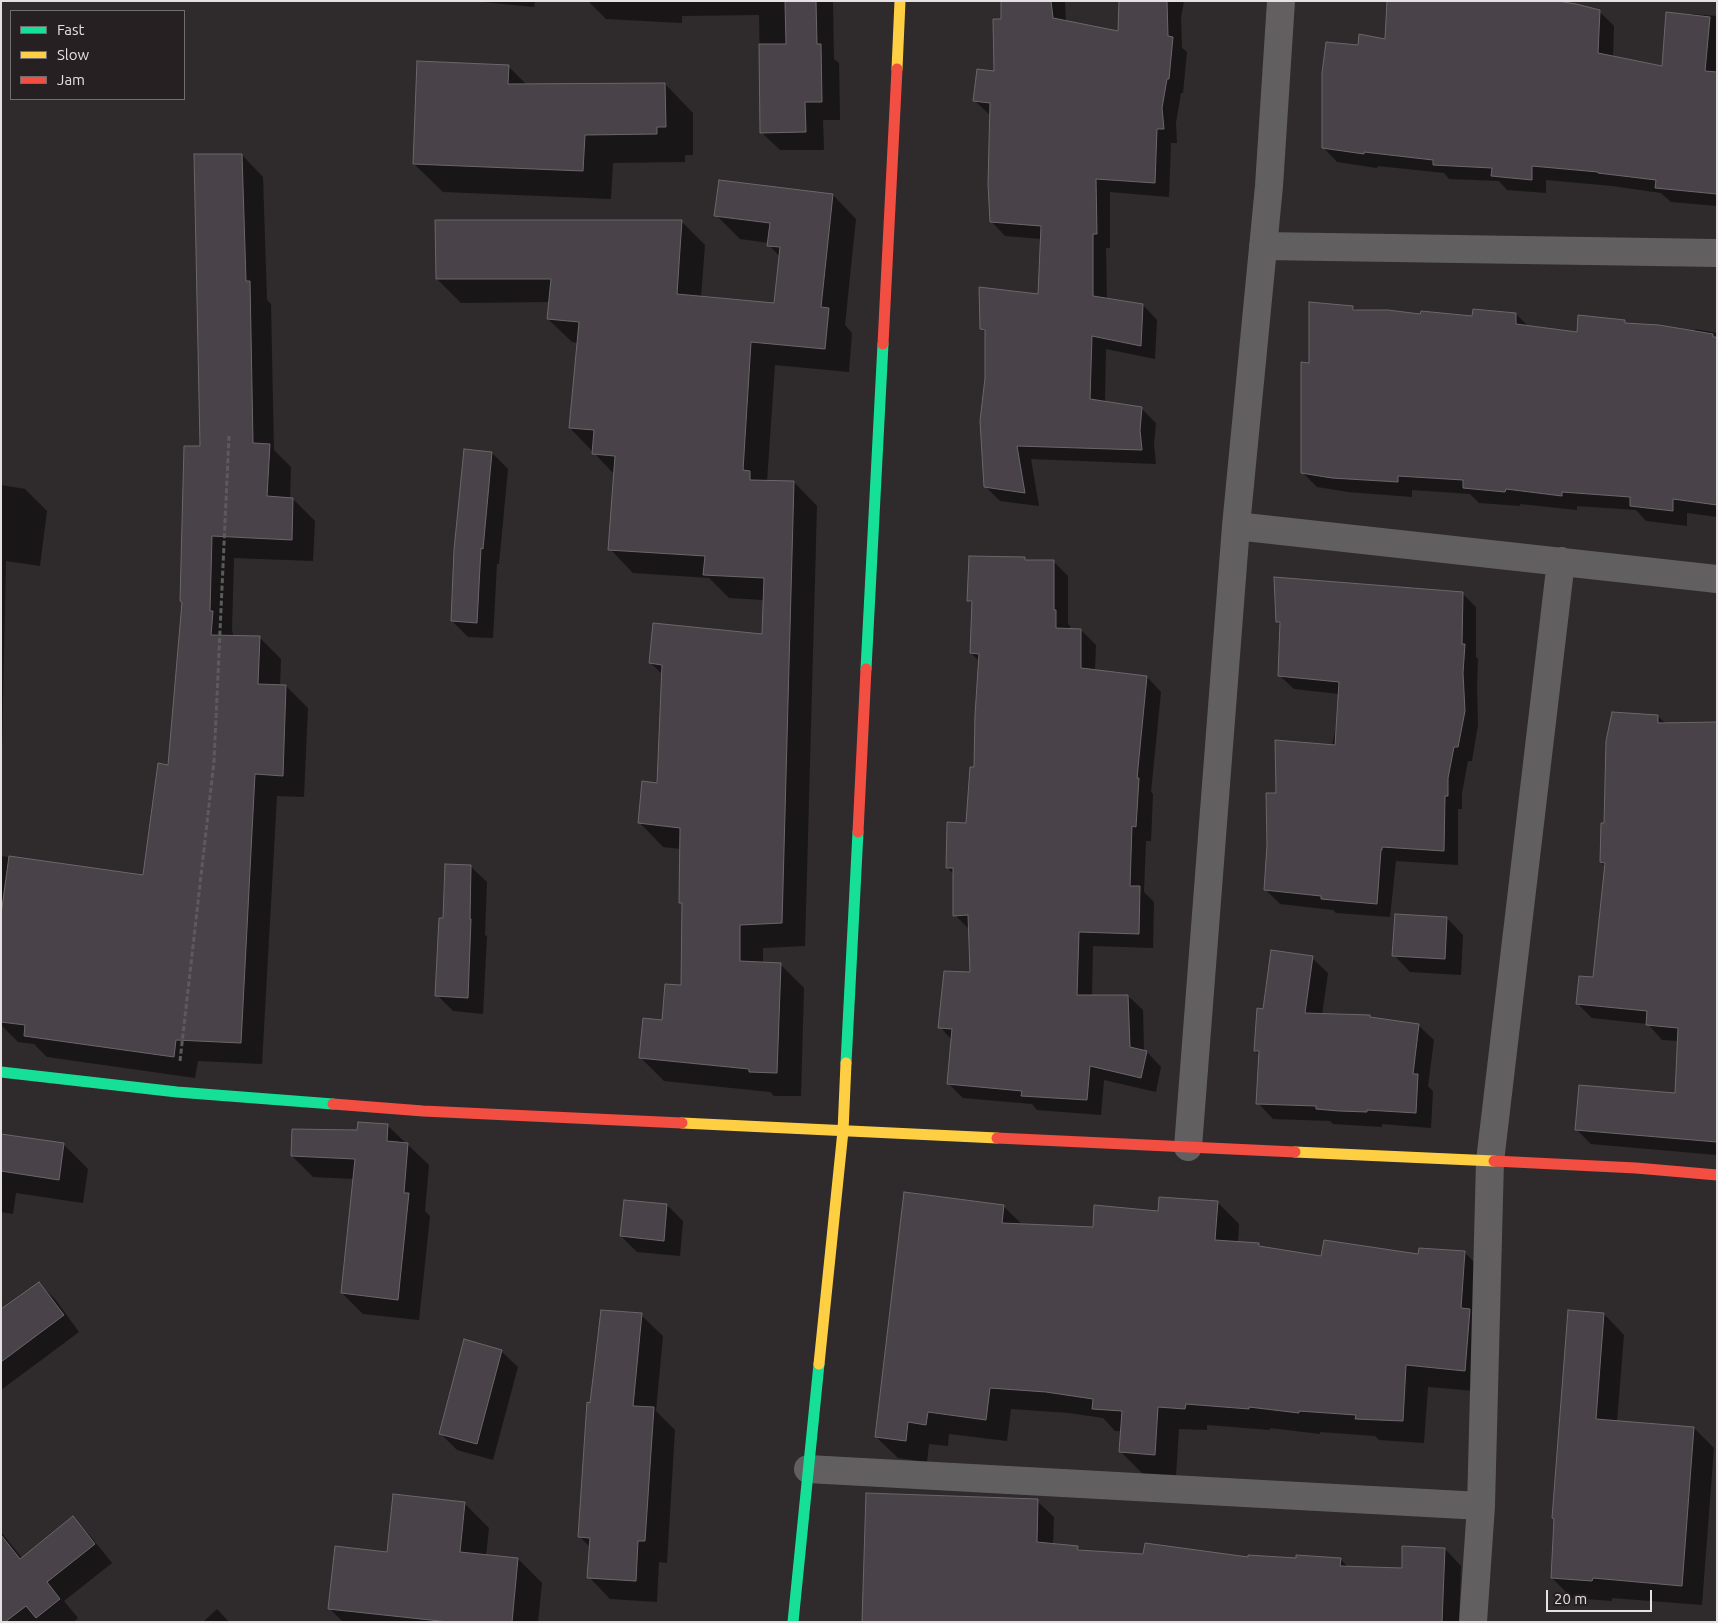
<!DOCTYPE html>
<html>
<head>
<meta charset="utf-8">
<style>
	body { margin:0 }
	#map { position:relative; width:1718px; height:1623px; overflow:hidden; background:#2f2a2c; font-family:Ubuntu,sans-serif }
	canvas { display:block }
	.frame { position:absolute; inset:0; border:2px solid #e5e0e2; pointer-events:none }
	.legend { position:absolute; left:10px; top:10px; width:175px; height:90px; box-sizing:border-box; background:#262022; border:1px solid #726d6f; margin:0; padding:6px 9px; list-style:none; font-size:15px; color:#e5e0e2 }
	.legend li { display:flex; align-items:center; gap:10px; height:25px }
	.legend b { width:25px; border:1px solid #726d6f }
	.scale { position:absolute; left:1546px; top:1590px; width:106px; height:22px; box-sizing:border-box; border:2px solid #e5e0e2; border-top:0; padding-left:6px; font-size:15px; line-height:18px; white-space:nowrap; color:#e5e0e2; -webkit-text-stroke:4px #262022; paint-order:stroke }
</style>
</head>
<body>
<div id="map">
<canvas width="1718" height="1623"></canvas>
<div class="frame"></div>
<ul class="legend">
<li><b style="height:6px;background:#16e098"></b>Fast</li>
<li><b style="height:6px;background:#ffcf43"></b>Slow</li>
<li><b style="height:6px;background:#f24e42"></b>Jam</li>
</ul>
<div class="scale">20 m</div>
</div>
<script>
const c = document.querySelector('canvas').getContext('2d');
c.lineJoin = 'round';
function fillPath(path, color) { c.fillStyle = color; c.fill(path, 'evenodd'); }
const toPath = rows => new Path2D(rows.map(r => 'M' + r).join(''));
function strokePath(path, color, width, dash) { c.strokeStyle = color; c.lineWidth = width; c.lineCap = dash ? 'butt' : 'round'; c.setLineDash(dash || []); c.stroke(path); }
fillPath(toPath([
	[473,1,535,1,534,7],
	[588,1,833,1,834,59,839,63,840,120,823,120,824,150,780,150,761,132,759,15,682,16,682,23,606,19],
	[1002,1,1065,1,1066,22,1119,32,1121,1,1184,1,1181,18,1182,48,1187,52,1183,93,1181,93,1176,123,1177,143,1171,143,1169,197,1110,192,1110,248,1106,248,1107,299,1143,305,1157,320,1155,359,1106,349,1105,402,1141,408,1156,423,1154,445,1156,464,1031,459,1039,506,1000,501,985,486,986,333,981,329,1040,295,1042,239,1005,236,991,221,991,116,975,101,996,72,1002,20],
	[1599,11,1614,26,1613,57,1664,68,1692,14,1717,16,1717,206,1671,202,1661,193,1612,186,1546,180,1546,193,1507,190,1499,181,1449,179,1444,173,1378,166,1377,168,1337,162,1323,147,1359,47,1386,41],
	[508,66,527,85,665,84,693,113,693,155,685,155,685,162,613,163,611,199,443,192,414,164],
	[242,155,263,177,267,300,271,304,274,450,291,467,290,499,293,499,315,521,313,561,234,558,232,631,234,637,259,637,281,659,280,686,286,686,308,708,304,797,277,796,262,1064,198,1061,195,1078,47,1057,34,1044,18,1042,1,1025,1,856,144,876,169,766,183,603,181,601],
	[833,195,856,219,845,325,852,333,849,372,775,365,767,482,794,482,817,506,805,946,763,948,763,963,780,964,804,988,801,1096,774,1096,770,1092,664,1081,640,1057,682,987,683,905,680,902,681,849,663,847,640,823,658,784,663,675,651,663,763,636,764,600,729,598,709,578,633,573,610,549,615,475,570,428,578,343,572,342,548,319,550,302,461,303,437,279,681,221,705,245,701,297,775,304,780,257,769,245,769,243,740,239,716,215],
	[1353,307,1357,311,1473,318,1516,314,1529,327,1579,334,1624,321,1628,325,1695,332,1695,329,1717,333,1717,517,1687,513,1687,526,1646,521,1636,510,1577,506,1577,510,1520,504,1520,506,1479,503,1470,494,1412,490,1412,497,1348,492,1317,487,1302,472,1311,364],
	[492,453,508,469,499,564,497,564,493,638,468,637,452,621],
	[1,485,25,489,47,511,40,566,6,561,1,795],
	[1025,559,1027,561,1053,561,1068,576,1068,624,1070,626,1070,630,1081,630,1096,645,1095,671,1147,677,1161,692,1151,792,1153,794,1151,841,1146,841,1144,892,1154,902,1153,948,1093,946,1092,996,1128,996,1143,1010,1144,1052,1147,1052,1161,1067,1156,1092,1104,1080,1101,1115,1037,1110,1032,1104,963,1098,948,1083,952,1040,940,1027,971,974,970,930,955,915,954,875,947,867,967,824,975,769,979,661,971,653,973,604,969,600],
	[1462,593,1476,607,1476,657,1478,659,1477,687,1478,725,1472,761,1468,761,1462,793,1462,809,1458,809,1458,865,1396,861,1390,917,1336,913,1333,910,1280,904,1266,890,1277,794,1276,742,1332,745,1338,719,1339,694,1294,689,1279,675,1282,626,1277,622],
	[1658,716,1666,724,1717,723,1717,1155,1591,1144,1576,1129,1676,1094,1679,1041,1662,1040,1648,1024,1592,1018,1578,1004,1594,979,1605,866,1601,862,1605,825],
	[470,866,487,882,485,935,487,936,483,1014,453,1011,437,995,444,919],
	[1447,918,1463,935,1461,975,1410,972,1394,955],
	[1312,958,1328,973,1322,1015,1370,1016,1372,1019,1418,1025,1434,1040,1428,1086,1433,1091,1431,1128,1382,1124,1382,1127,1333,1124,1330,1121,1273,1119,1258,1103,1260,1055,1255,1051,1264,1010],
	[387,1125,429,1165,425,1211,430,1216,419,1320,363,1314,342,1293,354,1179,313,1177,292,1156,358,1132],
	[1,1135,64,1145,88,1169,83,1203,16,1193,13,1214,1,1212],
	[1217,1202,1239,1224,1238,1242,1259,1244,1263,1248,1322,1258,1464,1252,1486,1274,1487,1392,1428,1387,1424,1443,1379,1440,1375,1436,1320,1432,1320,1434,1270,1428,1270,1430,1207,1425,1207,1430,1179,1429,1176,1476,1143,1474,1121,1452,1122,1431,1115,1431,1103,1418,1069,1413,1011,1409,1007,1441,949,1434,948,1446,929,1444,927,1462,898,1458,876,1437,1003,1206,1023,1225,1094,1228,1159,1212],
	[667,1205,683,1221,680,1256,637,1252,621,1236],
	[38,1283,55,1299,79,1332,1,1390,1,1311],
	[1604,1314,1624,1335,1617,1422,1694,1428,1714,1448,1702,1605,1612,1598,1612,1601,1572,1598,1552,1578,1555,1520,1553,1518],
	[641,1315,663,1336,656,1411,675,1430,667,1563,659,1562,657,1602,610,1599,589,1577,590,1547,579,1536,592,1404],
	[501,1351,518,1367,493,1460,457,1450,441,1434],
	[1037,1501,1054,1517,1053,1544,1078,1547,1083,1552,1249,1559,1340,1559,1348,1567,1403,1569,1445,1549,1461,1566,1459,1622,863,1622],
	[464,1503,489,1528,486,1556,518,1559,542,1583,538,1622,343,1622,329,1608,388,1553],
	[73,1518,91,1537,112,1563,64,1601,78,1618,74,1622,1,1622,1,1532,22,1558],
	[217,1609,229,1622,203,1622]
]), '#0007');
const building = toPath([
	[785,1,816,1,817,44,821,44,822,102,805,102,806,132,760,133,759,44,786,44,785,1],
	[1001,1,1051,1,1053,18,1118,31,1119,1,1167,1,1168,36,1173,37,1169,79,1167,79,1162,108,1164,129,1157,129,1155,183,1096,179,1097,234,1093,234,1093,296,1143,304,1141,346,1092,336,1090,399,1142,407,1140,430,1142,450,1017,446,1025,493,984,487,980,421,985,378,985,330,980,329,979,287,1038,294,1041,226,990,222,988,184,990,103,973,101,977,69,994,71,993,19,1001,19,1001,1],
	[1387,1,1558,1,1576,4,1600,10,1598,53,1662,66,1666,12,1710,17,1705,71,1717,72,1717,194,1655,188,1656,180,1598,173,1598,172,1532,166,1532,180,1491,176,1492,168,1433,165,1433,160,1364,152,1364,154,1322,148,1322,73,1326,42,1358,45,1359,34,1385,39,1387,1],
	[417,61,509,65,508,84,665,83,666,127,657,127,657,134,585,135,583,171,413,164,417,61],
	[194,154,242,154,246,281,250,281,253,443,270,444,267,496,293,498,292,540,212,536,210,611,213,611,211,635,260,636,258,684,286,685,283,776,255,774,241,1043,176,1040,174,1057,24,1036,25,1025,1,1022,1,915,9,856,143,875,158,763,168,765,182,602,180,601,184,446,200,446,194,154],
	[719,180,833,194,821,307,829,308,825,349,751,342,743,470,750,471,750,480,794,481,782,923,740,925,740,961,781,963,777,1073,749,1072,749,1069,639,1058,643,1018,662,1020,665,984,681,985,682,903,679,903,680,828,638,823,642,781,657,783,662,665,649,663,653,623,762,634,764,578,703,575,705,556,608,550,615,456,592,454,594,430,569,428,579,322,547,319,551,279,436,279,435,220,682,220,677,294,774,303,780,247,767,246,770,223,714,216,719,180],
	[1309,302,1353,306,1353,310,1388,310,1420,314,1421,311,1472,316,1473,309,1516,313,1516,324,1577,332,1578,315,1625,320,1625,323,1659,325,1713,334,1713,337,1717,337,1717,505,1673,499,1673,511,1630,506,1630,497,1562,492,1562,496,1506,489,1505,492,1463,488,1463,480,1398,476,1398,482,1332,478,1301,473,1301,362,1309,363,1309,302],
	[464,449,492,452,483,549,481,548,477,623,451,621,454,550,464,449],
	[969,556,1025,557,1025,560,1054,560,1054,610,1056,610,1056,628,1081,629,1081,668,1147,676,1137,778,1139,778,1136,827,1132,826,1130,886,1140,886,1139,934,1079,932,1077,995,1128,995,1130,1047,1147,1051,1141,1078,1090,1066,1087,1100,1021,1096,1022,1091,947,1084,952,1029,938,1028,944,971,970,972,968,915,953,916,953,868,946,868,947,822,966,823,970,767,974,767,975,715,979,654,970,653,972,601,967,601,969,556],
	[1274,577,1463,592,1462,644,1465,644,1463,673,1465,711,1458,747,1454,747,1448,778,1448,796,1445,796,1444,851,1382,847,1382,850,1381,850,1377,904,1321,899,1321,896,1264,890,1267,845,1266,793,1276,793,1275,740,1335,745,1339,682,1278,676,1280,622,1276,622,1274,577],
	[1612,712,1658,715,1658,723,1717,722,1717,1142,1575,1130,1579,1085,1675,1093,1678,1028,1646,1025,1647,1011,1576,1004,1579,976,1593,977,1605,863,1600,862,1601,823,1604,823,1606,741,1612,712],
	[445,864,471,865,470,919,471,919,468,998,435,996,439,918,443,918,445,864],
	[1395,914,1447,917,1445,959,1392,956,1395,914],
	[1271,950,1313,956,1305,1013,1370,1015,1370,1017,1419,1024,1413,1074,1418,1074,1416,1113,1367,1110,1367,1112,1339,1111,1316,1109,1316,1106,1256,1104,1259,1051,1254,1051,1257,1008,1263,1009,1271,950],
	[358,1122,388,1124,387,1141,408,1143,404,1193,409,1193,398,1300,341,1293,355,1159,291,1156,292,1129,357,1130,358,1122],
	[1,1134,64,1143,59,1180,1,1171,1,1134],
	[904,1192,1004,1205,1002,1223,1093,1227,1094,1205,1158,1211,1159,1197,1218,1201,1215,1240,1259,1243,1259,1246,1321,1256,1324,1240,1418,1254,1419,1248,1465,1251,1461,1308,1470,1309,1465,1371,1406,1365,1403,1421,1355,1419,1356,1415,1299,1411,1299,1413,1249,1407,1249,1409,1186,1404,1185,1409,1158,1407,1155,1455,1119,1452,1122,1411,1092,1409,1093,1399,1046,1392,990,1388,986,1420,928,1412,926,1425,908,1422,906,1441,875,1437,904,1192],
	[624,1200,667,1204,664,1241,620,1236,624,1200],
	[39,1282,64,1315,1,1362,1,1309,39,1282],
	[601,1310,642,1313,633,1406,654,1407,645,1541,638,1541,636,1581,587,1578,590,1538,578,1537,587,1402,590,1403,601,1310],
	[1568,1310,1604,1313,1596,1419,1694,1427,1682,1586,1593,1578,1592,1581,1551,1578,1554,1519,1552,1518,1568,1310],
	[464,1339,502,1350,477,1444,439,1434,464,1339],
	[866,1493,1038,1499,1037,1542,1078,1546,1078,1550,1143,1554,1145,1543,1248,1557,1248,1555,1296,1558,1296,1555,1341,1558,1340,1566,1402,1568,1402,1546,1445,1548,1442,1622,862,1622,866,1493],
	[393,1494,465,1502,460,1552,518,1558,512,1622,449,1622,328,1609,335,1546,387,1552,393,1494],
	[73,1516,95,1544,47,1582,60,1599,36,1618,26,1606,5,1622,1,1622,1,1535,20,1559,73,1516]
]);
fillPath(building, '#4a4249');
strokePath(building, '#6a6769', 1);
strokePath(toPath([
	[180,1061,214,761,229,436]
]), '#5c5a5b', 3, [5, 2.5]);
strokePath(toPath([
	[1263,246,1717,253],
	[1236,526,1717,579],
	[1188,1147,1236,526,1269,186,1281,1],
	[808,1469,1481,1506],
	[1473,1622,1481,1506,1490,1161,1561,561]
]), '#615f5f', 28);
strokePath(toPath([
	[866,669,883,344],
	[846,1063,858,832],
	[1,1072,177,1092,333,1104],
	[793,1622,819,1364]
]), '#16e098', 11);
strokePath(toPath([
	[897,69,900,1],
	[682,1123,997,1138],
	[1295,1152,1494,1161],
	[819,1364,843,1131,846,1063]
]), '#ffcf43', 11);
strokePath(toPath([
	[883,344,897,69],
	[858,832,866,669],
	[333,1104,423,1111,682,1123],
	[997,1138,1295,1152],
	[1494,1161,1636,1168,1717,1175]
]), '#f24e42', 11);
</script>
</body>
</html>
